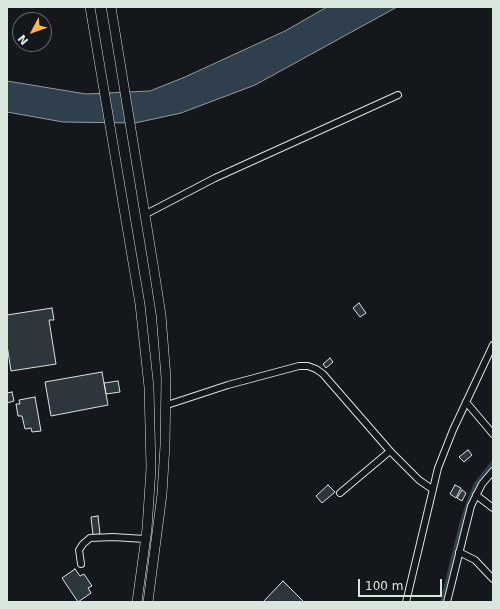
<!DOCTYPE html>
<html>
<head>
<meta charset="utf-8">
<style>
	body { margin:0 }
	#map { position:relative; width:500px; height:609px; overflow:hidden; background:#14181c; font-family:"DejaVu Sans",sans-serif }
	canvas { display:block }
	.frame { position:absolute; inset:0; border:8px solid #d8e6dc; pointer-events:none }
	.north { position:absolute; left:12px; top:12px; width:40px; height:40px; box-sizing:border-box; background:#14181c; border:1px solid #626a69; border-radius:50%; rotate:229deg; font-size:11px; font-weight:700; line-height:16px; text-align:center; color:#d8e6dc }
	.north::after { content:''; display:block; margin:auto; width:14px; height:18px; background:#ffb74d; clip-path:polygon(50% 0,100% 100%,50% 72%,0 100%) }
	.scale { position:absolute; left:358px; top:579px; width:84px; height:18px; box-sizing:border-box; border:2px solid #d8e6dc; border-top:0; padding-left:5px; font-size:12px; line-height:14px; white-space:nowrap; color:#d8e6dc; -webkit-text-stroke:3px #14181c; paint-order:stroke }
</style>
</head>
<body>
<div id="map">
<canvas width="500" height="609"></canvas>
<div class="frame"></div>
<div class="north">N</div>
<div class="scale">100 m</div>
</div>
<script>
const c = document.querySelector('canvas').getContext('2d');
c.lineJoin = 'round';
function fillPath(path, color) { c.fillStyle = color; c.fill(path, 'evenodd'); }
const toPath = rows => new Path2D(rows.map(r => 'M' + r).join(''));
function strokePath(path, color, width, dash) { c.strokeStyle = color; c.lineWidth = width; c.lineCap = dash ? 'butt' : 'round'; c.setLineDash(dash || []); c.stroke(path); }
const water = toPath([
	[327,7,397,7,255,85,181,113,135,123,63,122,7,112,7,81,86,94,150,91,185,77,285,31,327,7]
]);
fillPath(water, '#2f3f4d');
strokePath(water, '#939e99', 1);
strokePath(toPath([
	[443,602,462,525,469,503,477,484,493,464]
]), '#2f3f4d', 6);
const building = toPath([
	[359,303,366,313,360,317,353,308,359,303],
	[52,308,54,320,49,320,56,364,11,371,7,345,7,315,52,308],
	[330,358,333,362,326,368,323,364,330,358],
	[102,372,108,405,51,416,45,382,102,372],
	[118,381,120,392,106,394,104,383,118,381],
	[12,392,14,401,7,403,7,393,12,392],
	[35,397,41,431,32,432,31,428,25,429,22,416,18,416,16,404,20,404,19,400,35,397],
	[468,450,472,455,464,462,459,457,468,450],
	[328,485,335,492,322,503,316,496,328,485],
	[455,485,461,488,456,498,450,494,455,485],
	[462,490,466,493,462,501,457,498,462,490],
	[98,516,100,534,93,535,91,517,98,516],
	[75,569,80,576,84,574,92,586,88,588,91,593,78,602,62,578,75,569],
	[283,581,304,602,263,602,283,581]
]);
fillPath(building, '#2c363c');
strokePath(building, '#d8e6dc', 1);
const minor = toPath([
	[146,214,215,178,398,95],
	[466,402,493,434],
	[167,405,228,385,299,366,308,366,316,369,323,374,390,451,419,480,432,489],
	[340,493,390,451],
	[476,495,493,508],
	[459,552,475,560,493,579],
	[81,564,79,550,83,544,90,538,113,537,145,539],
	[406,602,438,468,453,430,493,345],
	[447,602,471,506,482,484,493,471]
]);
const highway = toPath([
	[90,7,140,304,149,387,151,468,147,529,137,602],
	[111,7,154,270,161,315,166,378,165,445,162,494,148,602]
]);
strokePath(minor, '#d8e6dc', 8);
strokePath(highway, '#d8e6dc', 10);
strokePath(minor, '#14181c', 6);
strokePath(highway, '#14181c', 9);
</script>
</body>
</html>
